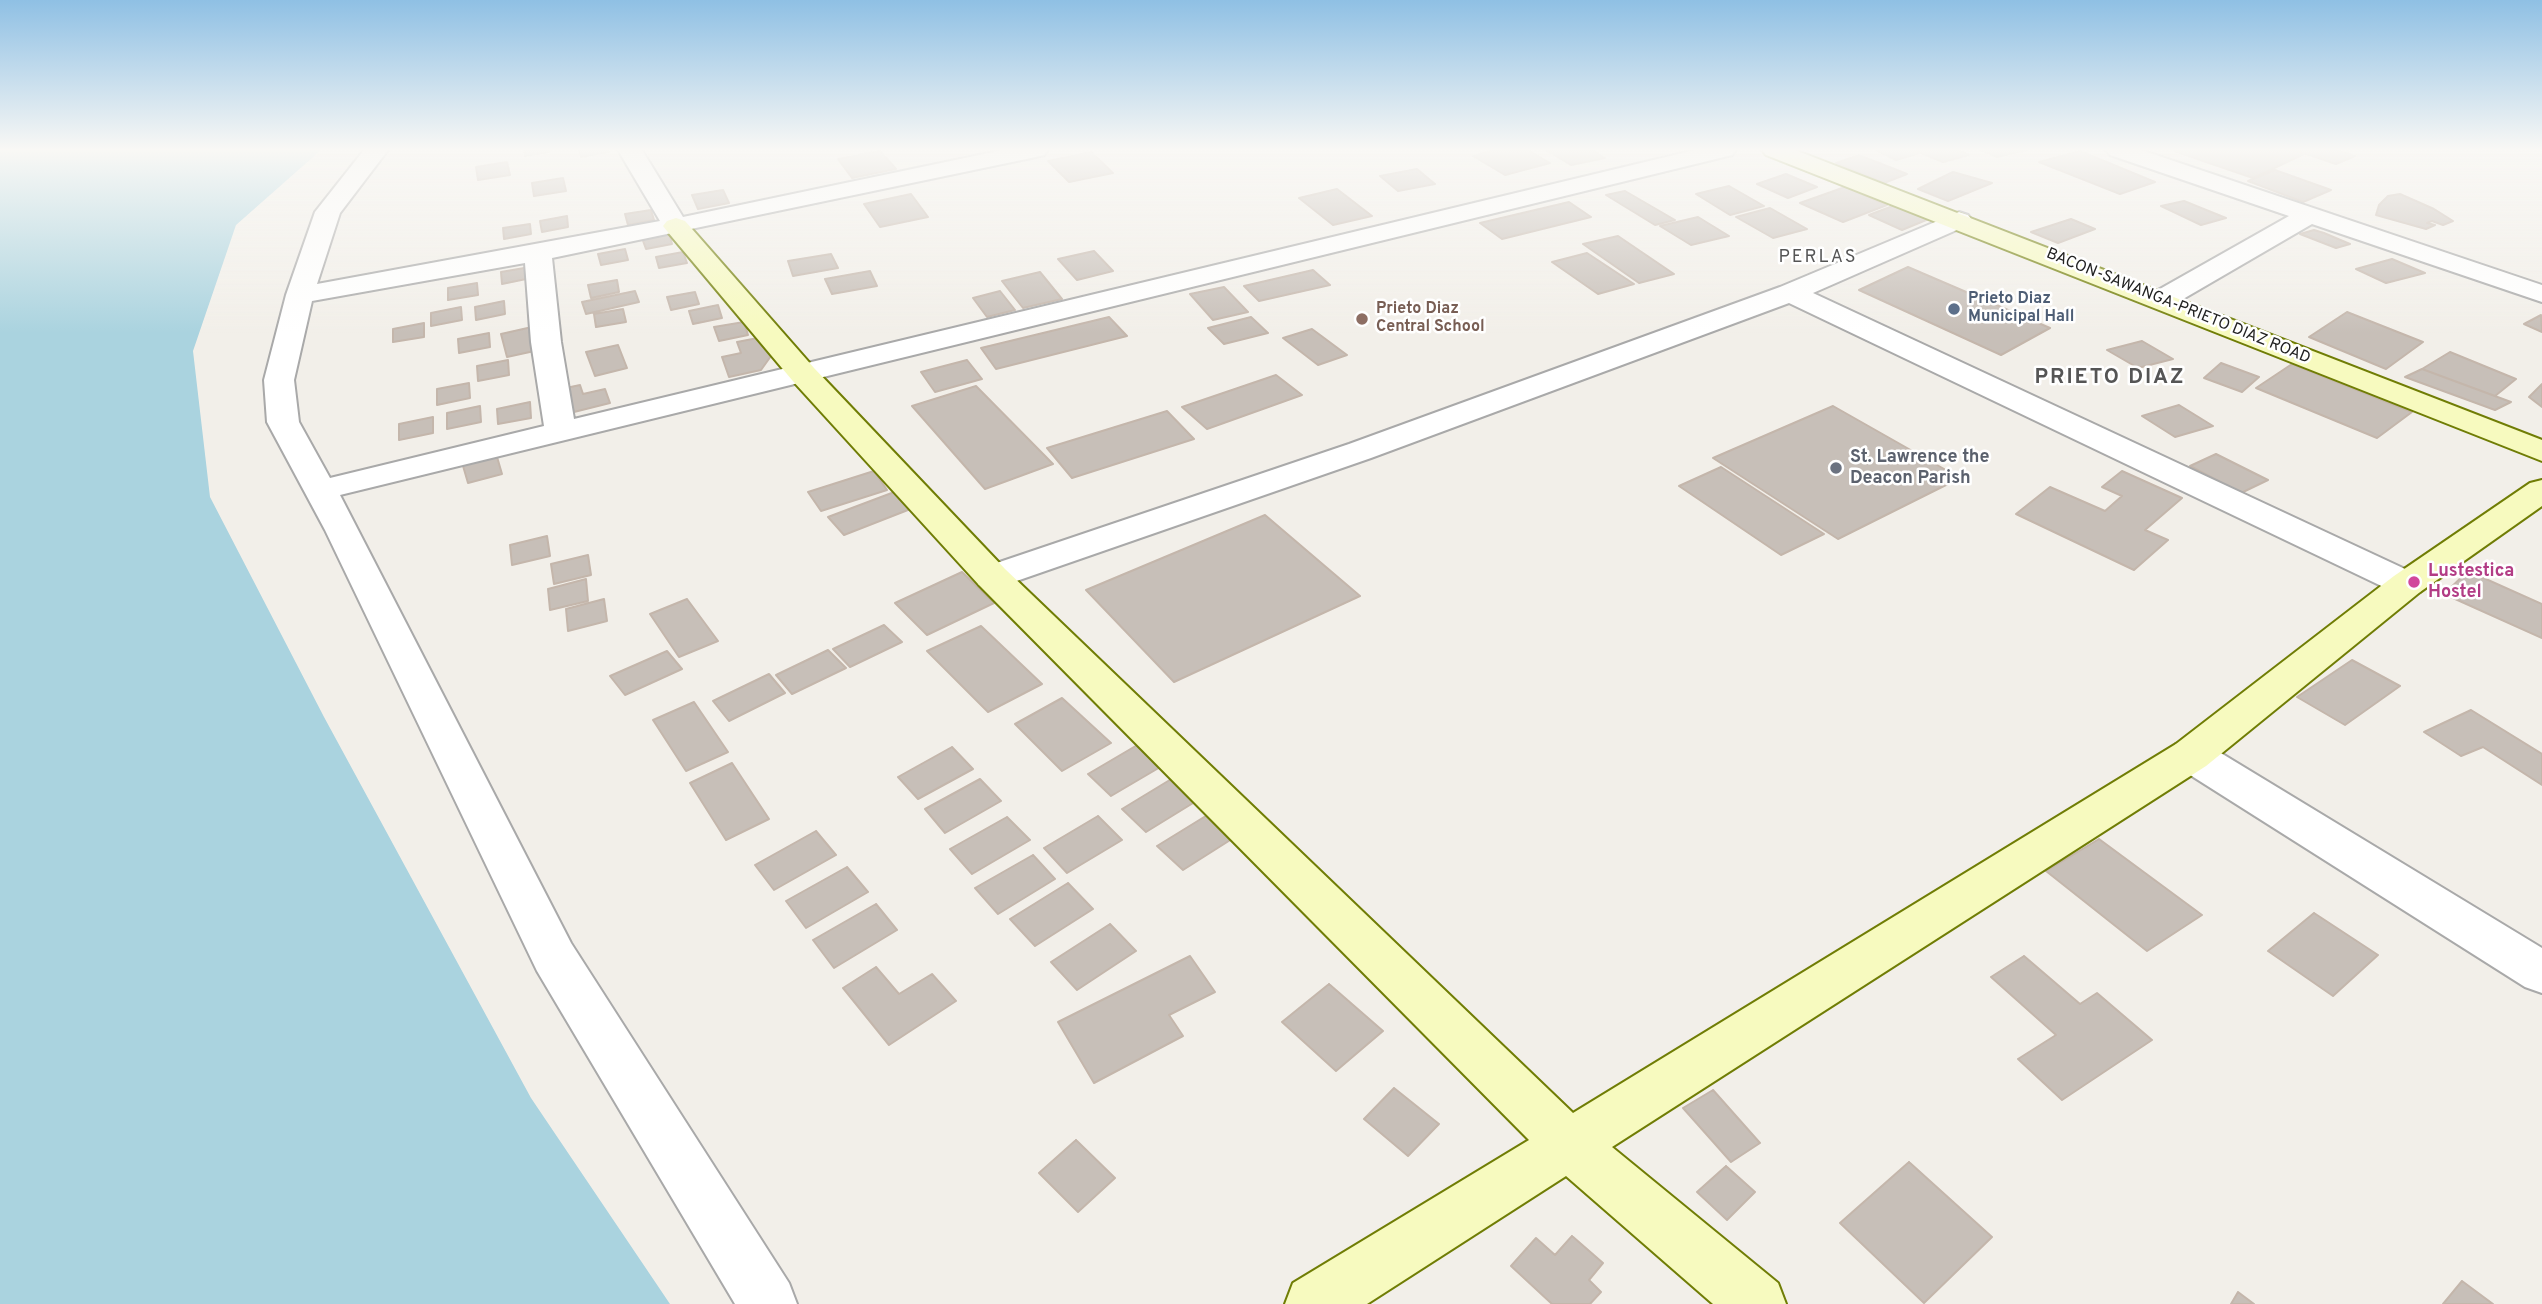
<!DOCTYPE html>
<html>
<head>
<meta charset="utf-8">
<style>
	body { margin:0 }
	canvas { display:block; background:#f2efe9 }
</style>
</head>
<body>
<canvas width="2542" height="1304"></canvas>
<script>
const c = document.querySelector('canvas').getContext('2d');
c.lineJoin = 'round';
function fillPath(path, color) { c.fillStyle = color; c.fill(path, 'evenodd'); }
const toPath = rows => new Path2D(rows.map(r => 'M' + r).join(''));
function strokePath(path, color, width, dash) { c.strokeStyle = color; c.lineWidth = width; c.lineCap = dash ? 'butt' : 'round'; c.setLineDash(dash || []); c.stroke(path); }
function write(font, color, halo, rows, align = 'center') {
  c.font = font + ' Overpass,sans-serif'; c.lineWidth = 5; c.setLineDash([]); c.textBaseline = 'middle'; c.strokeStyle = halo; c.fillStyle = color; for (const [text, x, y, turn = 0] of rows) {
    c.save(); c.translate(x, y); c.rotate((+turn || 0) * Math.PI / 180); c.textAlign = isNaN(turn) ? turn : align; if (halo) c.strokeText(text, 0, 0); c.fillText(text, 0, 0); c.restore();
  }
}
fillPath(toPath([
	[0,150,321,150,236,225,193,351,210,497,324,717,531,1098,670,1304,0,1304]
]), '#aad3df');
const building = toPath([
	[524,150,549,150,549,152,525,156,524,150],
	[579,150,608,150,609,152,581,157,579,150],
	[1495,150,1528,150,1550,163,1505,175,1473,156,1495,150],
	[1546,150,1592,150,1605,158,1571,165,1546,150],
	[1876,150,1912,150,1920,153,1896,160,1876,150],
	[1913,150,1957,150,1969,155,1943,162,1913,150],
	[1981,150,2027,150,1997,157,1981,150],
	[2293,150,2304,154,2253,178,2174,151,2293,150],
	[2294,150,2336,150,2355,156,2336,164,2294,150],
	[880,151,896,169,852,178,838,159,880,151],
	[2080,151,2155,182,2120,194,2039,162,2080,151],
	[1091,152,1113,173,1069,182,1048,161,1091,152],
	[1859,155,1907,174,1884,183,1836,163,1859,155],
	[507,162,510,175,478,180,476,167,507,162],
	[1417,169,1435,184,1398,191,1380,176,1417,169],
	[2275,170,2331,190,2303,202,2248,181,2275,170],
	[1953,172,1992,183,1948,201,1918,189,1953,172],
	[1786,174,1817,187,1788,198,1757,184,1786,174],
	[563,178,566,191,534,196,532,183,563,178],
	[1729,186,1764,206,1730,215,1696,194,1729,186],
	[1845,187,1887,205,1843,222,1800,203,1845,187],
	[1337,189,1372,216,1333,225,1299,198,1337,189],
	[723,190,729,203,698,209,692,195,723,190],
	[1625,191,1675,220,1655,225,1606,195,1625,191],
	[911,194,928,217,880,227,864,204,911,194],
	[2400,194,2434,209,2453,221,2443,225,2432,221,2427,223,2435,225,2426,229,2376,215,2379,205,2388,196,2400,194],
	[2184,201,2226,218,2201,225,2161,206,2184,201],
	[1569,202,1591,217,1502,239,1480,223,1569,202],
	[1898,204,1931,218,1902,230,1869,215,1898,204],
	[1770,208,1807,229,1773,238,1736,217,1770,208],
	[651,210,654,220,628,225,625,214,651,210],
	[567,216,568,227,542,232,540,221,567,216],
	[1698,217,1729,236,1691,245,1660,226,1698,217],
	[2071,219,2095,229,2058,243,2031,232,2071,219],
	[530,224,531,234,504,239,503,228,530,224],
	[2314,230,2324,233,2350,244,2336,248,2300,234,2314,230],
	[669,233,672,244,646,249,642,238,669,233],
	[1618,236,1674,274,1639,283,1583,244,1618,236],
	[625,249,628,260,601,265,598,254,625,249],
	[1094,251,1113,271,1077,280,1058,259,1094,251],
	[683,252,687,263,659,268,656,257,683,252],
	[1587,253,1634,284,1598,294,1552,262,1587,253],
	[831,254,838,268,793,276,788,261,831,254],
	[2392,259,2425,273,2386,283,2356,269,2392,259],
	[530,267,531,278,502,284,501,272,530,267],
	[1908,267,2050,328,2001,355,1859,290,1908,267],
	[1313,270,1330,285,1259,301,1244,286,1313,270],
	[870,271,877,286,832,294,825,279,870,271],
	[1040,272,1062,299,1023,308,1002,281,1040,272],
	[617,280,619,292,591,298,588,285,617,280],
	[477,283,478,295,448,300,448,288,477,283],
	[1224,287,1248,312,1213,320,1190,294,1224,287],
	[635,291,639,302,586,314,582,302,635,291],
	[1000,291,1015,310,987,317,973,298,1000,291],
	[695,292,699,304,671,310,667,297,695,292],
	[504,301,505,314,476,320,475,307,504,301],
	[718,305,722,318,693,324,689,311,718,305],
	[461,307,462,320,431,326,431,313,461,307],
	[623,309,626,322,596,327,594,314,623,309],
	[2347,312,2423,342,2386,369,2309,337,2347,312],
	[2541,315,2542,332,2524,324,2541,315],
	[1109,317,1127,336,996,369,981,348,1109,317],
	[1251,317,1268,333,1224,344,1208,328,1251,317],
	[744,322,748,335,719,341,714,327,744,322],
	[424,323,424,337,393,342,393,329,424,323],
	[532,327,539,350,507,357,501,334,532,327],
	[1312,329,1347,355,1318,365,1283,338,1312,329],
	[489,333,490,347,459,353,458,339,489,333],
	[763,337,771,356,761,370,729,377,722,357,741,353,737,342,763,337],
	[2142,341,2173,359,2138,368,2107,350,2142,341],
	[618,345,627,368,595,376,586,352,618,345],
	[2450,352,2516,379,2495,396,2422,369,2450,352],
	[508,360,509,375,478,381,477,366,508,360],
	[967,360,982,379,935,392,921,372,967,360],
	[2221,363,2259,377,2242,392,2204,378,2221,363],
	[2292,364,2412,412,2377,438,2256,388,2292,364],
	[2422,369,2511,402,2495,410,2405,377,2422,369],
	[1276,375,1302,395,1207,429,1182,407,1276,375],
	[469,383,470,398,437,405,437,389,469,383],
	[2542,384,2542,407,2529,397,2542,384],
	[580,385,583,394,605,389,610,403,574,412,566,388,580,385],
	[976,386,1053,464,985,489,912,406,976,386],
	[530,402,531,418,498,424,497,409,530,402],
	[2179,405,2213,426,2175,437,2142,416,2179,405],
	[480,406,481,422,447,429,447,413,480,406],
	[1833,406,1960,478,1838,539,1713,458,1833,406],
	[1167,411,1194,439,1072,478,1047,448,1167,411],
	[433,417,433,433,399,440,399,424,433,417],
	[495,450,502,474,468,483,461,459,495,450],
	[2216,454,2268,480,2241,493,2190,466,2216,454],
	[1721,467,1824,534,1781,555,1679,486,1721,467],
	[874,471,887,490,821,511,808,492,874,471],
	[2122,471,2182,498,2145,530,2168,540,2134,570,2016,514,2050,487,2105,511,2122,496,2102,487,2122,471],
	[897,491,913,508,844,535,828,517,897,491],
	[1265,515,1360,596,1174,682,1086,590,1265,515],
	[547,536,550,556,512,565,510,545,547,536],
	[588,555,591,575,554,584,551,564,588,555],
	[2468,571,2542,604,2542,638,2444,594,2468,571],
	[962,572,994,603,927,635,895,603,962,572],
	[586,579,588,601,550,610,548,589,586,579],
	[604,599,607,621,568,631,566,609,604,599],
	[687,599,718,641,679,657,650,614,687,599],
	[884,625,902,642,850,667,833,649,884,625],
	[981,626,1042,684,988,712,927,651,981,626],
	[828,650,846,668,792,694,776,675,828,650],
	[667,651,682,669,625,695,610,676,667,651],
	[2352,660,2400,686,2345,725,2297,697,2352,660],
	[769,674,785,693,729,721,713,701,769,674],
	[1062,698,1111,743,1062,771,1015,724,1062,698],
	[694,702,728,752,686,771,653,720,694,702],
	[2471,710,2542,754,2542,785,2483,747,2461,756,2424,732,2471,710],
	[1139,744,1162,766,1111,796,1088,774,1139,744],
	[952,747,973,769,918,799,898,777,952,747],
	[732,763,769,819,726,840,690,783,732,763],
	[1173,778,1198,800,1146,832,1122,809,1173,778],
	[980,779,1001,801,945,833,925,809,980,779],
	[1209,814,1235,837,1183,870,1157,846,1209,814],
	[1098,816,1122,840,1067,873,1044,848,1098,816],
	[1007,817,1030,840,972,874,950,849,1007,817],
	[816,831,836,855,774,890,755,865,816,831],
	[2099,839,2202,915,2147,951,2046,871,2099,839],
	[1033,855,1055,879,998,914,975,888,1033,855],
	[847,867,868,892,806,928,786,901,847,867],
	[1068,883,1093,909,1035,946,1010,919,1068,883],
	[876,904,897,930,834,968,813,940,876,904],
	[2314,913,2378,955,2333,996,2268,951,2314,913],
	[1110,924,1136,951,1077,990,1051,962,1110,924],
	[1190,956,1215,992,1169,1015,1183,1036,1094,1083,1058,1022,1190,956],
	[2024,956,2080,1004,2097,993,2152,1040,2062,1100,2018,1059,2056,1035,1991,977,2024,956],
	[876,967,899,994,932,974,956,1001,889,1045,843,988,876,967],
	[1329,984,1383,1031,1336,1071,1282,1022,1329,984],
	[1394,1088,1439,1124,1408,1156,1364,1119,1394,1088],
	[1713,1090,1760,1143,1731,1162,1683,1108,1713,1090],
	[1076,1140,1115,1178,1078,1212,1039,1173,1076,1140],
	[1909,1162,1992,1237,1924,1303,1840,1223,1909,1162],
	[1726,1166,1755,1192,1727,1220,1697,1192,1726,1166],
	[1572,1236,1603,1263,1589,1280,1601,1292,1590,1304,1552,1304,1511,1266,1536,1238,1555,1255,1572,1236],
	[2462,1281,2493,1304,2443,1304,2462,1281],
	[2238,1292,2254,1304,2231,1304,2238,1292]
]);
fillPath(building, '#c7bfb8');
strokePath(building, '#c4b6ab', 2);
const street = toPath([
	[364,150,388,150,340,213,317,284,660,221,618,150,642,150,683,217,1003,150,1048,150,1044,155,1036,157,552,258,561,342,574,419,1695,150,1736,150,1732,155,1724,157,340,495,571,943,789,1283,797,1304,735,1304,537,971,325,530,267,422,264,380,286,295,315,212,364,150],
	[525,263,531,342,544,426,330,478,299,422,294,380,312,301,525,263],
	[2106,150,2141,150,2542,285,2542,302,2312,224,2171,306,2161,308,2151,306,2147,300,2151,294,2289,216,2110,155,2106,150],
	[1959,212,1968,215,1972,220,1968,225,1813,293,2420,576,2425,584,2420,592,2407,596,2394,592,1789,303,1371,458,1005,585,992,588,979,585,974,577,979,569,1349,444,1780,287,1959,212],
	[2191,740,2206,744,2542,948,2542,993,2525,987,2176,766,2170,755,2176,744,2191,740]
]);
const secondary = toPath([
	[1762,150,1795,150,2542,440,2542,461,1766,155,1762,150],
	[676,218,685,221,814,368,1005,569,1573,1113,2176,744,2394,576,2530,483,2542,480,2542,506,2420,592,2206,766,1612,1147,1778,1283,1786,1304,1713,1304,1566,1176,1367,1304,1285,1304,1293,1283,1529,1140,979,585,792,380,667,231,663,226,667,221,676,218]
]);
strokePath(street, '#a9a9a9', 4);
strokePath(secondary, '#707d05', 4);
fillPath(street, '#fff');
fillPath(secondary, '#f7fabf');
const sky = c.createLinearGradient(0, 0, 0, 333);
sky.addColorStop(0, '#8fc0e4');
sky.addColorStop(0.45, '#f9f8f5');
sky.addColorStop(1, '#f9f8f500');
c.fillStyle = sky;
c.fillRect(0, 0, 2542, 333);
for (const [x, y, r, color] of [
	[1954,309,7,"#5c6f8a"],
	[1362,319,7,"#8d6e63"],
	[1836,468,7,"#6b7280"],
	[2414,582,7,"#d1479c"]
]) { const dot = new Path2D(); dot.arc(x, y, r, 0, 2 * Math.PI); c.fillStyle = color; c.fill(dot); strokePath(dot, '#fff', 2.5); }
write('bold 16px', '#4e5e75', '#fff', [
	["Prieto Diaz",1968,300],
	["Municipal Hall",1968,318]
], 'left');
write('16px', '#222', '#fff', [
	["BACON-SAWANGA-PRIETO DIAZ ROAD",2178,307,22]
]);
write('bold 16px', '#785e54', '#fff', [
	["Prieto Diaz",1376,310],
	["Central School",1376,328]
], 'left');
c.letterSpacing = '2px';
write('18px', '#555', '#fff', [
	["PERLAS",1818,258]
]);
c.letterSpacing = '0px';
write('bold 18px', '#5b616d', '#fff', [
	["St. Lawrence the",1850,458],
	["Deacon Parish",1850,479]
], 'left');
write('bold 18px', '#b23c85', '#fff', [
	["Lustestica",2428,572],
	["Hostel",2428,593]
], 'left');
c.letterSpacing = '2px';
write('bold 21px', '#555', '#fff', [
	["PRIETO DIAZ",2110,379]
]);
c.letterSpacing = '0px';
</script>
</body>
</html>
